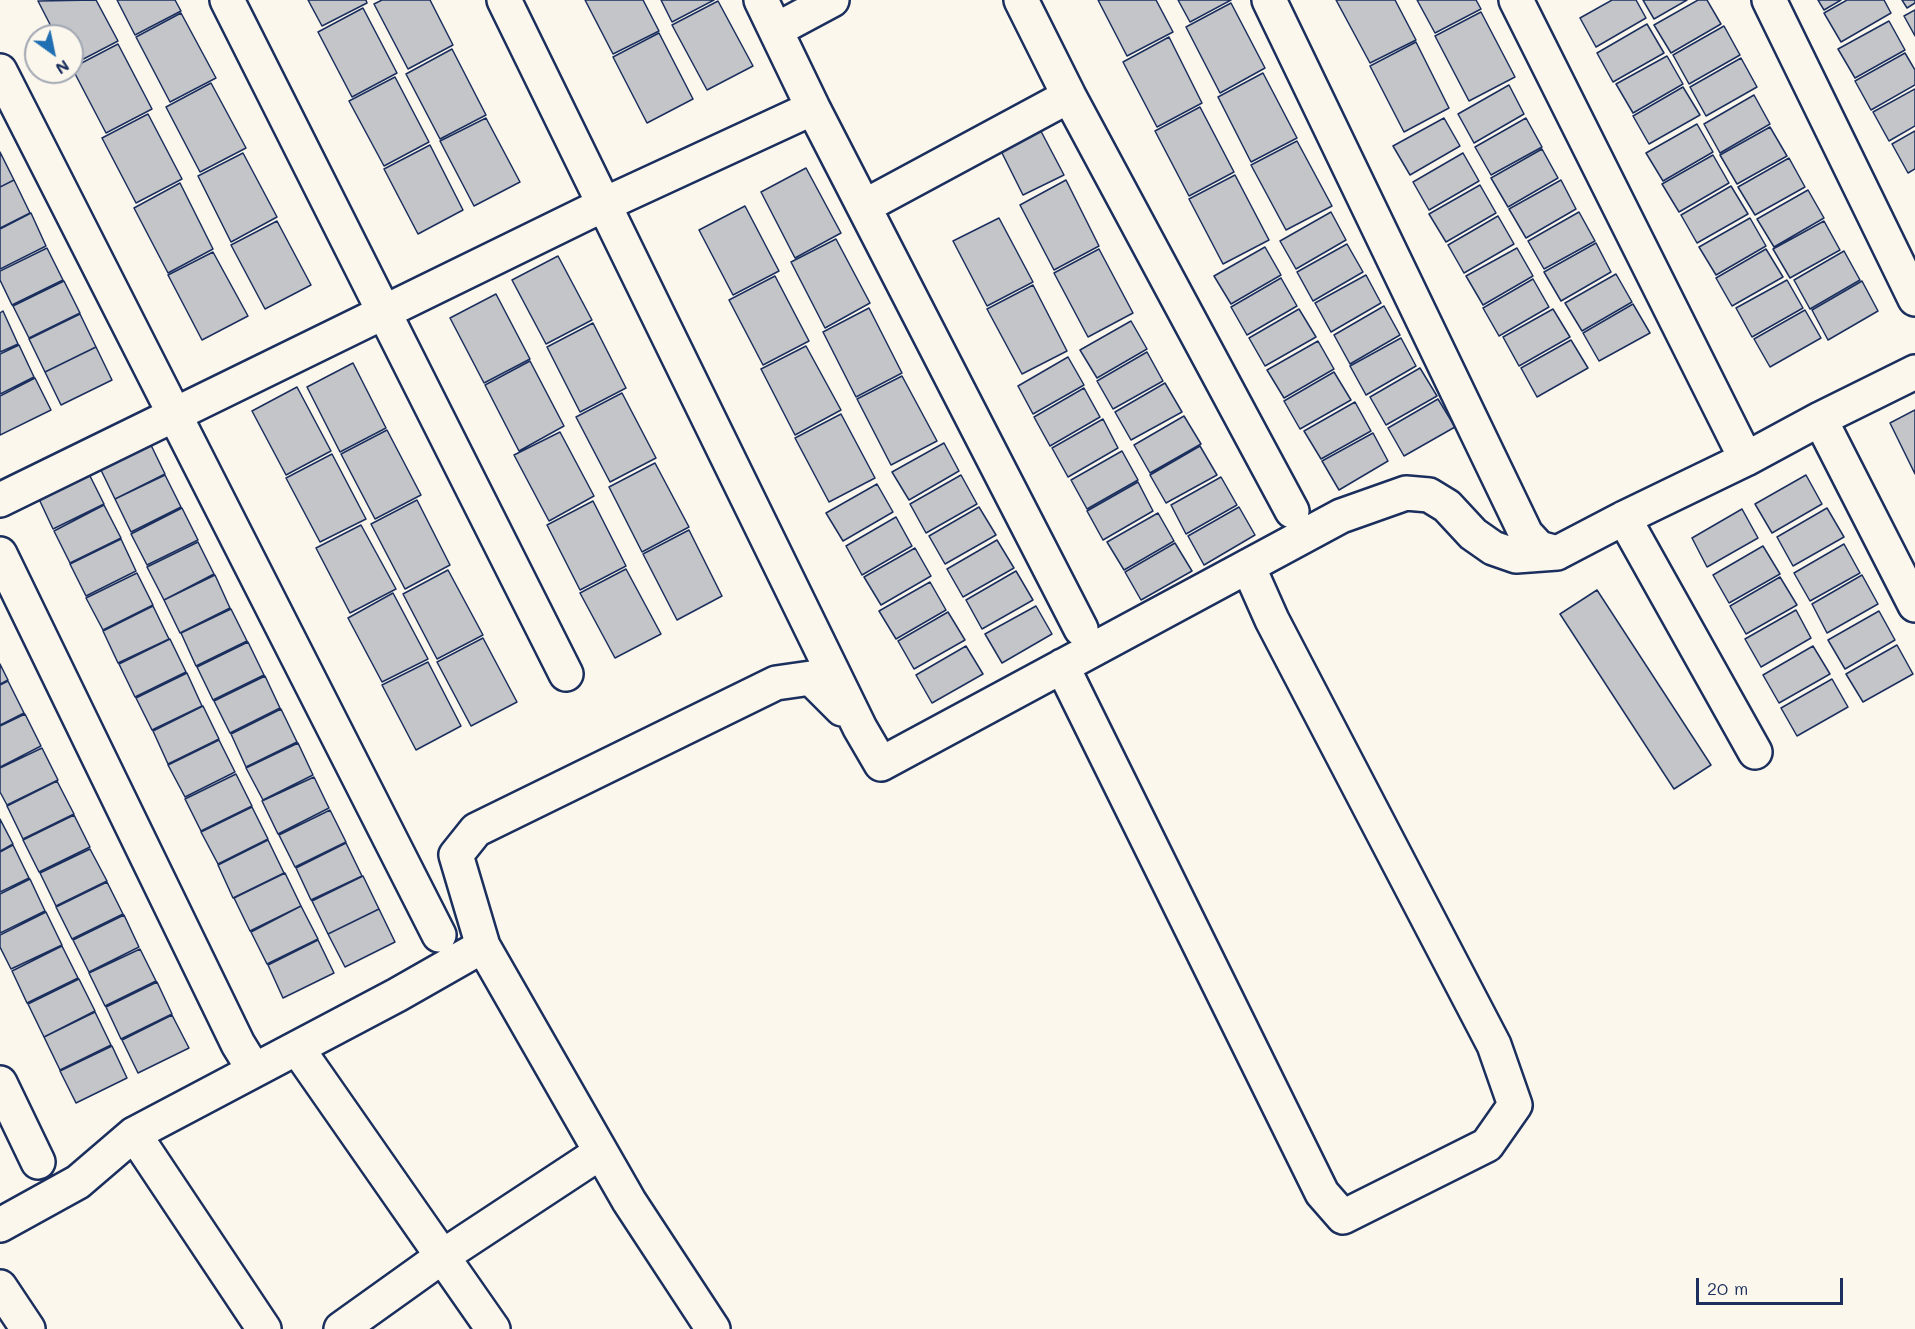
<!DOCTYPE html>
<html>
<head>
<meta charset="utf-8">
<style>
	body { margin:0 }
	#map { position:relative; width:1915px; height:1329px; overflow:hidden; background:#fbf7ec; font-family:Mali,sans-serif }
	canvas { display:block }
	.north { position:absolute; left:24px; top:24px; width:60px; height:60px; box-sizing:border-box; background:#fbf7ec; border:2px solid #a1a7b3; border-radius:50%; rotate:147deg; font-size:16px; font-weight:700; line-height:24px; text-align:center; color:#1b2f5e }
	.north::after { content:''; display:block; margin:auto; width:21px; height:27px; background:#1f6fb2; clip-path:polygon(50% 0,100% 100%,50% 72%,0 100%) }
	.scale { position:absolute; left:1696px; top:1278px; width:147px; height:27px; box-sizing:border-box; border:3px solid #1b2f5e; border-top:0; padding-left:8px; font-size:18px; line-height:21px; white-space:nowrap; color:#1b2f5e; -webkit-text-stroke:4px #fbf7ec; paint-order:stroke }
</style>
</head>
<body>
<div id="map">
<canvas width="1915" height="1329"></canvas>
<div class="north">N</div>
<div class="scale">20 m</div>
</div>
<script>
const c = document.querySelector('canvas').getContext('2d');
c.lineJoin = 'round';
function fillPath(path, color) { c.fillStyle = color; c.fill(path, 'evenodd'); }
const toPath = rows => new Path2D(rows.map(r => 'M' + r).join(''));
function strokePath(path, color, width, dash) { c.strokeStyle = color; c.lineWidth = width; c.lineCap = dash ? 'butt' : 'round'; c.setLineDash(dash || []); c.stroke(path); }
const building = toPath([
	[96,0,118,41,72,65,72,36,56,36,38,1,96,0],
	[117,0,175,0,181,11,135,35,117,0],
	[308,0,366,0,367,3,322,26,308,0],
	[382,0,430,0,453,45,408,69,374,4,382,0],
	[585,0,643,0,659,31,613,54,585,0],
	[661,0,714,0,672,22,661,0],
	[1098,0,1156,0,1173,32,1127,56,1098,0],
	[1178,0,1231,0,1190,22,1178,0],
	[1336,0,1395,0,1416,40,1370,63,1336,0],
	[1417,0,1476,0,1481,9,1435,33,1417,0],
	[1612,0,1636,0,1646,18,1596,47,1580,18,1612,0],
	[1643,0,1687,0,1654,19,1643,0],
	[1698,0,1707,0,1721,24,1671,53,1654,25,1698,0],
	[1818,0,1841,0,1824,10,1818,0],
	[1847,0,1884,0,1891,13,1841,42,1824,13,1847,0],
	[1902,0,1915,0,1915,3,1907,8,1902,0],
	[718,1,753,66,707,90,672,25,718,1],
	[1231,3,1265,68,1220,93,1186,27,1231,3],
	[363,8,397,73,352,97,318,32,363,8],
	[1915,10,1915,36,1904,16,1915,10],
	[1481,12,1515,77,1469,101,1435,36,1481,12],
	[181,13,216,78,170,102,136,37,181,13],
	[1889,21,1905,50,1855,78,1838,49,1889,21],
	[1647,24,1664,53,1613,82,1597,53,1647,24],
	[1724,26,1740,55,1689,84,1673,55,1724,26],
	[659,33,693,99,647,123,613,57,659,33],
	[1169,37,1202,103,1157,127,1123,62,1169,37],
	[1416,42,1449,108,1404,132,1370,66,1416,42],
	[118,44,152,109,106,133,72,68,118,44],
	[452,49,486,115,440,139,406,74,452,49],
	[1905,53,1915,70,1915,85,1871,110,1855,81,1905,53],
	[1667,56,1683,84,1633,113,1616,84,1667,56],
	[1741,58,1757,87,1706,116,1690,87,1741,58],
	[1263,73,1297,138,1251,162,1218,97,1263,73],
	[395,77,429,142,384,166,349,101,395,77],
	[211,83,246,148,200,172,166,107,211,83],
	[1509,85,1524,114,1474,143,1458,114,1509,85],
	[1683,87,1700,115,1649,144,1633,116,1683,87],
	[1915,89,1915,126,1889,141,1873,112,1915,89],
	[1754,95,1770,124,1720,153,1704,124,1754,95],
	[1200,107,1234,172,1189,196,1155,131,1200,107],
	[148,114,182,179,136,203,102,138,148,114],
	[486,118,520,182,474,206,440,141,486,118],
	[1034,118,1064,175,1023,195,995,139,1034,118],
	[1444,118,1460,146,1410,175,1393,146,1444,118],
	[1526,118,1542,147,1491,175,1475,147,1526,118],
	[1697,124,1713,152,1663,181,1646,153,1697,124],
	[1770,127,1787,156,1737,184,1720,155,1770,127],
	[1915,131,1915,169,1908,173,1892,144,1915,131],
	[1297,141,1332,206,1286,230,1251,165,1297,141],
	[430,145,463,210,418,234,384,169,430,145],
	[1542,149,1558,178,1508,207,1491,178,1542,149],
	[0,152,14,180,0,187,0,152],
	[243,153,277,217,231,242,198,176,243,153],
	[1463,153,1479,181,1429,210,1413,182,1463,153],
	[1713,155,1729,183,1679,212,1662,184,1713,155],
	[1789,158,1805,187,1755,215,1738,187,1789,158],
	[806,168,841,233,795,258,761,192,806,168],
	[1235,175,1269,240,1223,264,1189,199,1235,175],
	[14,180,30,213,0,228,0,187,14,180],
	[1066,180,1099,246,1054,270,1020,205,1066,180],
	[1561,180,1576,209,1526,238,1509,209,1561,180],
	[180,183,213,249,168,273,134,208,180,183],
	[1480,185,1496,213,1446,242,1429,214,1480,185],
	[1731,186,1748,214,1697,243,1681,215,1731,186],
	[1808,190,1824,218,1774,247,1757,219,1808,190],
	[745,206,779,271,733,295,699,230,745,206],
	[1331,212,1346,240,1296,269,1280,241,1331,212],
	[1579,212,1595,241,1544,269,1528,241,1579,212],
	[31,213,46,246,0,269,0,229,31,213],
	[1498,216,1514,244,1464,273,1448,245,1498,216],
	[999,218,1033,282,987,306,953,241,999,218],
	[1750,218,1766,246,1716,275,1699,247,1750,218],
	[277,221,311,285,265,309,231,245,277,221],
	[1824,221,1840,250,1790,278,1773,249,1824,221],
	[836,239,870,303,825,328,791,262,836,239],
	[1596,243,1611,272,1561,301,1544,272,1596,243],
	[1347,244,1363,272,1313,301,1297,272,1347,244],
	[1265,247,1281,275,1231,304,1214,276,1265,247],
	[47,248,63,280,12,305,0,280,0,271,47,248],
	[1517,248,1533,276,1483,305,1466,276,1517,248],
	[1099,249,1133,313,1088,337,1054,273,1099,249],
	[1766,249,1783,277,1732,306,1716,278,1766,249],
	[1844,251,1860,280,1810,309,1794,280,1844,251],
	[213,252,248,316,202,340,168,275,213,252],
	[558,256,592,320,546,344,512,280,558,256],
	[1616,274,1632,302,1582,331,1565,303,1616,274],
	[1366,275,1381,303,1331,332,1315,303,1366,275],
	[775,276,809,341,763,365,729,300,775,276],
	[1281,278,1297,306,1247,335,1231,307,1281,278],
	[1533,279,1549,307,1499,336,1483,308,1533,279],
	[1787,280,1803,308,1752,337,1736,308,1787,280],
	[64,281,80,313,29,338,13,306,64,281],
	[1862,281,1878,311,1828,340,1812,310,1862,281],
	[1033,285,1067,351,1022,374,987,309,1033,285],
	[496,294,530,359,484,383,450,318,496,294],
	[1633,304,1650,333,1599,361,1583,333,1633,304],
	[1384,306,1400,335,1350,364,1334,335,1384,306],
	[869,308,902,373,856,397,823,332,869,308],
	[1299,309,1316,337,1265,366,1249,338,1299,309],
	[1553,309,1570,337,1519,366,1503,337,1553,309],
	[1805,310,1821,338,1770,367,1754,339,1805,310],
	[3,311,18,344,0,352,0,313,3,311],
	[80,314,96,347,45,372,29,339,80,314],
	[1131,321,1147,349,1097,378,1080,350,1131,321],
	[593,323,626,388,580,412,547,347,593,323],
	[1401,338,1416,366,1366,395,1350,366,1401,338],
	[1571,340,1588,368,1537,397,1521,368,1571,340],
	[1318,341,1334,369,1284,398,1267,370,1318,341],
	[19,345,34,377,0,394,0,354,19,345],
	[806,346,841,410,795,435,761,369,806,346],
	[96,347,112,380,61,405,45,372,96,347],
	[1147,352,1163,381,1113,409,1097,381,1147,352],
	[1068,357,1084,385,1033,414,1018,386,1068,357],
	[530,361,564,426,519,451,485,385,530,361],
	[353,363,386,428,340,452,307,387,353,363],
	[1420,368,1437,396,1386,425,1370,397,1420,368],
	[1334,372,1351,400,1300,429,1284,401,1334,372],
	[902,376,937,441,891,465,857,399,902,376],
	[35,378,51,410,0,435,0,396,35,378],
	[1165,383,1182,412,1131,440,1115,412,1165,383],
	[297,387,331,451,286,475,252,411,297,387],
	[1084,388,1100,417,1050,446,1034,417,1084,388],
	[622,393,656,458,610,482,576,417,622,393],
	[1438,399,1455,427,1404,456,1388,428,1438,399],
	[1355,402,1371,431,1321,459,1304,431,1355,402],
	[1915,410,1915,474,1890,423,1915,410],
	[841,414,875,478,829,502,795,438,841,414],
	[1184,416,1201,444,1150,473,1134,445,1184,416],
	[1103,419,1118,448,1068,477,1052,448,1103,419],
	[387,430,421,495,375,519,341,454,387,430],
	[560,432,594,496,549,521,514,455,560,432],
	[1373,433,1388,461,1339,490,1322,461,1373,433],
	[149,441,165,474,115,499,99,466,149,441],
	[944,443,959,471,909,500,892,472,944,443],
	[1200,446,1217,475,1166,503,1150,475,1200,446],
	[1122,451,1138,480,1087,509,1071,480,1122,451],
	[332,454,366,519,320,542,286,478,332,454],
	[655,463,689,527,642,552,609,487,655,463],
	[88,472,104,504,53,529,38,497,88,472],
	[165,475,181,507,131,532,115,499,165,475],
	[961,475,977,504,926,533,910,504,961,475],
	[1806,475,1822,504,1772,533,1755,504,1806,475],
	[1221,477,1237,505,1186,534,1171,505,1221,477],
	[1138,482,1153,511,1103,540,1087,511,1138,482],
	[877,484,893,512,843,541,826,513,877,484],
	[417,500,450,565,405,589,371,524,417,500],
	[593,501,626,566,580,590,547,525,593,501],
	[104,505,121,538,70,563,54,531,104,505],
	[979,507,996,535,945,564,929,536,979,507],
	[1239,507,1255,535,1204,565,1188,536,1239,507],
	[182,508,198,540,147,565,131,534,182,508],
	[1827,508,1844,537,1793,566,1777,537,1827,508],
	[1742,509,1758,538,1707,567,1692,538,1742,509],
	[1158,513,1174,541,1124,570,1107,542,1158,513],
	[896,517,912,546,862,575,846,546,896,517],
	[361,525,396,589,350,613,316,548,361,525],
	[689,530,722,596,677,620,643,554,689,530],
	[121,539,136,571,86,596,70,564,121,539],
	[997,540,1014,568,963,597,947,569,997,540],
	[198,542,214,574,164,600,147,567,198,542],
	[1175,543,1192,571,1141,600,1125,572,1175,543],
	[1844,544,1860,573,1810,601,1794,573,1844,544],
	[1763,546,1780,574,1729,603,1713,575,1763,546],
	[915,548,931,576,881,605,864,577,915,548],
	[626,569,661,634,615,658,580,593,626,569],
	[448,570,483,635,437,659,403,594,448,570],
	[1016,571,1033,600,982,629,966,600,1016,571],
	[137,573,153,605,103,630,86,598,137,573],
	[215,575,230,608,180,633,164,600,215,575],
	[1862,575,1878,604,1827,633,1812,604,1862,575],
	[1780,577,1797,605,1746,634,1730,606,1780,577],
	[930,582,946,610,896,639,879,611,930,582],
	[1597,590,1711,765,1674,789,1560,614,1597,590],
	[393,593,428,659,382,682,348,618,393,593],
	[153,606,169,639,118,663,103,631,153,606],
	[1036,606,1052,634,1002,663,985,634,1036,606],
	[231,609,247,641,196,666,181,633,231,609],
	[1796,610,1811,638,1761,667,1745,639,1796,610],
	[1879,611,1895,640,1845,669,1828,640,1879,611],
	[948,612,965,640,914,669,898,641,948,612],
	[483,638,517,702,471,726,437,662,483,638],
	[170,639,186,672,135,697,119,664,170,639],
	[248,642,264,675,213,700,197,667,248,642],
	[1897,645,1913,674,1863,702,1846,674,1897,645],
	[966,646,983,674,932,703,916,675,966,646],
	[1813,646,1830,674,1779,703,1763,675,1813,646],
	[428,662,461,726,416,750,382,685,428,662],
	[0,664,8,680,0,684,0,664],
	[187,673,202,706,152,730,136,698,187,673],
	[265,676,280,708,230,733,214,701,265,676],
	[1832,679,1848,707,1797,736,1781,708,1832,679],
	[8,681,24,713,0,725,0,685,8,681],
	[203,706,219,739,168,764,153,731,203,706],
	[281,709,297,742,246,767,231,734,281,709],
	[25,714,41,746,0,767,0,726,25,714],
	[219,740,235,772,185,797,168,765,219,740],
	[298,743,313,775,263,800,246,768,298,743],
	[42,748,58,780,7,805,0,792,0,768,42,748],
	[236,774,252,806,201,831,185,799,236,774],
	[314,777,329,808,278,834,262,801,314,777],
	[57,781,74,814,23,839,7,806,57,781],
	[252,807,268,839,218,864,201,832,252,807],
	[330,810,346,842,295,867,279,835,330,810],
	[74,815,90,847,39,872,23,840,74,815],
	[0,819,13,844,0,851,0,819],
	[268,840,284,873,233,898,218,865,268,840],
	[346,843,362,876,311,900,296,868,346,843],
	[13,845,29,878,0,892,0,852,13,845],
	[90,849,107,881,56,906,40,873,90,849],
	[285,873,301,906,250,931,234,898,285,873],
	[363,876,379,909,328,934,312,901,363,876],
	[30,879,45,911,0,933,0,894,30,879],
	[107,882,123,914,72,939,56,907,107,882],
	[301,906,318,939,267,964,251,932,301,906],
	[379,909,395,942,345,967,328,934,379,909],
	[46,912,62,945,11,969,0,947,0,935,46,912],
	[124,915,139,947,89,972,73,940,124,915],
	[318,940,334,973,283,998,268,965,318,940],
	[62,946,78,978,27,1003,12,971,62,946],
	[140,949,156,981,105,1006,89,973,140,949],
	[79,979,95,1011,44,1037,28,1004,79,979],
	[157,982,172,1014,121,1039,106,1007,157,982],
	[95,1012,111,1045,60,1070,44,1037,95,1012],
	[172,1015,189,1048,138,1073,122,1040,172,1015],
	[112,1046,127,1078,76,1103,60,1071,112,1046]
]);
fillPath(building, '#c3c5c9');
strokePath(building, '#1b2f5e', 1.5);
const minor = toPath([
	[227,0,566,674],
	[504,0,860,728,881,764,1341,516,1406,493,1429,495,1447,506,1473,534,1493,548,1516,556,1557,553],
	[761,0,813,108,1081,629],
	[1021,0,1069,96,1292,511],
	[1269,0,1526,534,1539,548,1557,553,1624,518,1746,459,1820,419,1915,372],
	[1516,0,1746,459],
	[1769,0,1915,299],
	[776,30,832,0],
	[0,71,439,935],
	[865,206,1069,96],
	[1820,419,1915,605],
	[0,500,603,205,813,108],
	[1624,518,1755,752],
	[0,554,238,1044,254,1070],
	[1062,666,1322,1193,1343,1217,1487,1145,1515,1105,1494,1045,1272,620,1248,566],
	[483,946,629,1201,713,1329],
	[297,1048,493,1329],
	[0,1083,38,1162],
	[134,1134,264,1329],
	[0,1225,78,1182,134,1134,397,995,483,946,456,855,476,830,776,683,811,678,842,709],
	[0,1287,28,1329],
	[341,1329,443,1256,601,1152]
]);
strokePath(minor, '#1b2f5e', 38);
strokePath(minor, '#fbf7ec', 33);
</script>
</body>
</html>
